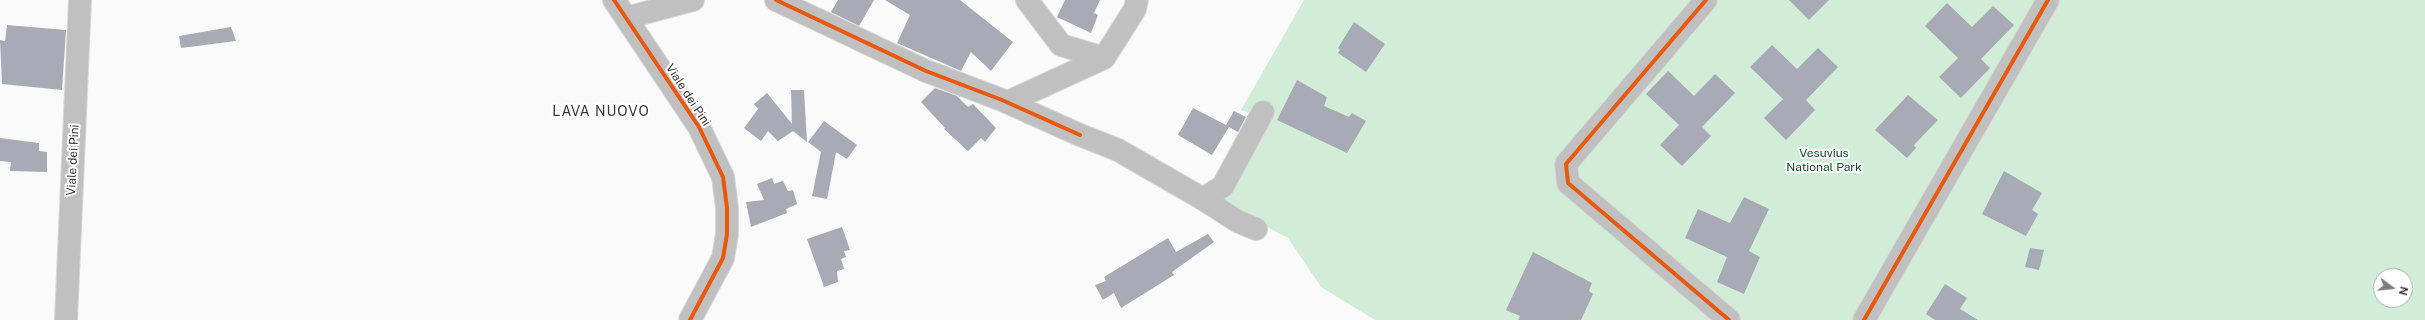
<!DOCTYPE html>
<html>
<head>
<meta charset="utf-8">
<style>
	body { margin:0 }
	#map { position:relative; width:2425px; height:320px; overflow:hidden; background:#fafafa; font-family:"Public Sans",sans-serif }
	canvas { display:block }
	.north { position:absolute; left:2373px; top:268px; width:40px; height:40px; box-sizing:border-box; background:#fff; border:1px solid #afafaf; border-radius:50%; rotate:105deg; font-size:11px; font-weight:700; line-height:16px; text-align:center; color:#373738 }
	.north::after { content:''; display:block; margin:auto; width:14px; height:18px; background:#7b7b7c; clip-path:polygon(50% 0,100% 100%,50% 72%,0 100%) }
</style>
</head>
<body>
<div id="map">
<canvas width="2425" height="320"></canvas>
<div class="north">N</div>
</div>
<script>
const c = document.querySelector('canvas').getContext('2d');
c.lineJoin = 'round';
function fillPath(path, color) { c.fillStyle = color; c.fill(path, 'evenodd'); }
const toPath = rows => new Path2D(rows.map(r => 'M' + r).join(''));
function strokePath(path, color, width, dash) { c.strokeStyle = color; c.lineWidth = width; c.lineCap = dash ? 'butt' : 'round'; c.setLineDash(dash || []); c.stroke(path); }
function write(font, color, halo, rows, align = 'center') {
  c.font = font + ' "Public Sans",sans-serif'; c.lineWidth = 4; c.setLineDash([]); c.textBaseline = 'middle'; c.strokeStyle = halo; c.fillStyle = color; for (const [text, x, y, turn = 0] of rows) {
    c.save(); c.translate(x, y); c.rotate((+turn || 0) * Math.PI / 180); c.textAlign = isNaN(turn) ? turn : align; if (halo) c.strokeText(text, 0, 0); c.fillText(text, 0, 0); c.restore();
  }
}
fillPath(toPath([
	[1304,0,2425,0,2425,320,1375,320,1321,287,1288,238,1222,203,1253,114,1241,110],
	[2381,276,2405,276,2405,300,2381,300]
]), '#d2edd7');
fillPath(toPath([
	[838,0,874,0,859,26,831,12],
	[885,0,960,0,1013,42,991,71,971,52,961,71,897,43,910,15],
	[1065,0,1100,0,1094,13,1098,15,1091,33,1057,17],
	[1789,0,1829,0,1809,20],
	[1947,3,1972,27,1993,6,2014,25,1981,59,1990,68,1961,98,1939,77,1958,58,1925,26],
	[1354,22,1385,44,1366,72,1338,53,1340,50,1338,48],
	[7,25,66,30,62,90,2,84,0,40,5,41],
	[231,27,236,41,181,48,179,36],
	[1772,45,1797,69,1818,48,1838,67,1806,100,1815,110,1786,140,1764,118,1783,99,1750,67],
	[1668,71,1694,96,1715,74,1735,93,1702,127,1711,136,1682,166,1660,145,1679,125,1646,94],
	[1297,80,1327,97,1324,106,1349,117,1352,113,1366,121,1347,153,1277,120],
	[935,88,957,96,968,107,973,104,996,128,985,142,981,138,968,151,944,129,945,128,921,102],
	[791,90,804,90,807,142,793,131,778,141,768,131,761,141,744,128,758,109,754,104,767,93,792,124],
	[1908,95,1938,120,1914,145,1916,148,1907,158,1875,130],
	[1193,108,1226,125,1234,111,1246,117,1238,132,1229,127,1212,155,1178,135],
	[824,121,857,145,847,159,836,152,827,199,812,196,821,152,808,142],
	[0,138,39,143,39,151,47,152,47,172,10,171,11,162,0,161],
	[2004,171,2042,193,2032,210,2038,214,2026,236,1982,214],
	[772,178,774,184,783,181,788,191,793,190,797,204,786,209,787,213,751,227,746,202,764,200,757,184],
	[1744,197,1769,209,1749,251,1760,257,1744,294,1717,282,1727,257,1685,238,1698,209,1730,223],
	[842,227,850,250,844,251,846,257,841,259,844,269,837,271,838,282,824,287,807,239],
	[1208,234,1214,242,1172,272,1174,275,1121,308,1114,293,1103,300,1095,285,1106,281,1104,277,1168,238,1176,252],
	[2030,248,2044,250,2039,270,2025,267],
	[1533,252,1592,283,1589,291,1593,294,1581,320,1518,320,1520,316,1506,310],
	[1945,284,1967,298,1960,309,1978,320,1935,320,1926,314]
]), '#a8aab6');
const minor = toPath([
	[614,0,699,127,723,177,727,208,727,234,723,258,690,320],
	[776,0,926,71,1002,100,1080,135,1118,150,1203,199,1223,186,1263,112],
	[1027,0,1061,45,1104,58],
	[1706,0,1566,164,1568,183,1729,320],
	[626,18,693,0],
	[1008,102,1104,58,1135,9,1137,0],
	[1203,199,1237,221,1256,229],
	[66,320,80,0],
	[1864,320,2048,0]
]);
strokePath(minor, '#d7d7d7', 24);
strokePath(minor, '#c1c0c0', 22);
strokePath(toPath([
	[614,0,699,127,723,177,727,208,727,234,723,258,690,320],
	[776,0,926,71,1002,100,1080,135],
	[1706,0,1566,164,1568,183,1729,320],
	[1864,320,2048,0]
]), '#e8590c', 4);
write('12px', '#373738', '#fff', [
	["Viale dei Pini",688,95,57],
	["Viale dei Pini",73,160,-87]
]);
write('12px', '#154825', '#fff', [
	["Vesuvius",1824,153],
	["National Park",1824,167]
]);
c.letterSpacing = '1px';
write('14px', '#373738', '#fff', [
	["LAVA NUOVO",601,112]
]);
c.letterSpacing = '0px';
</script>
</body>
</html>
